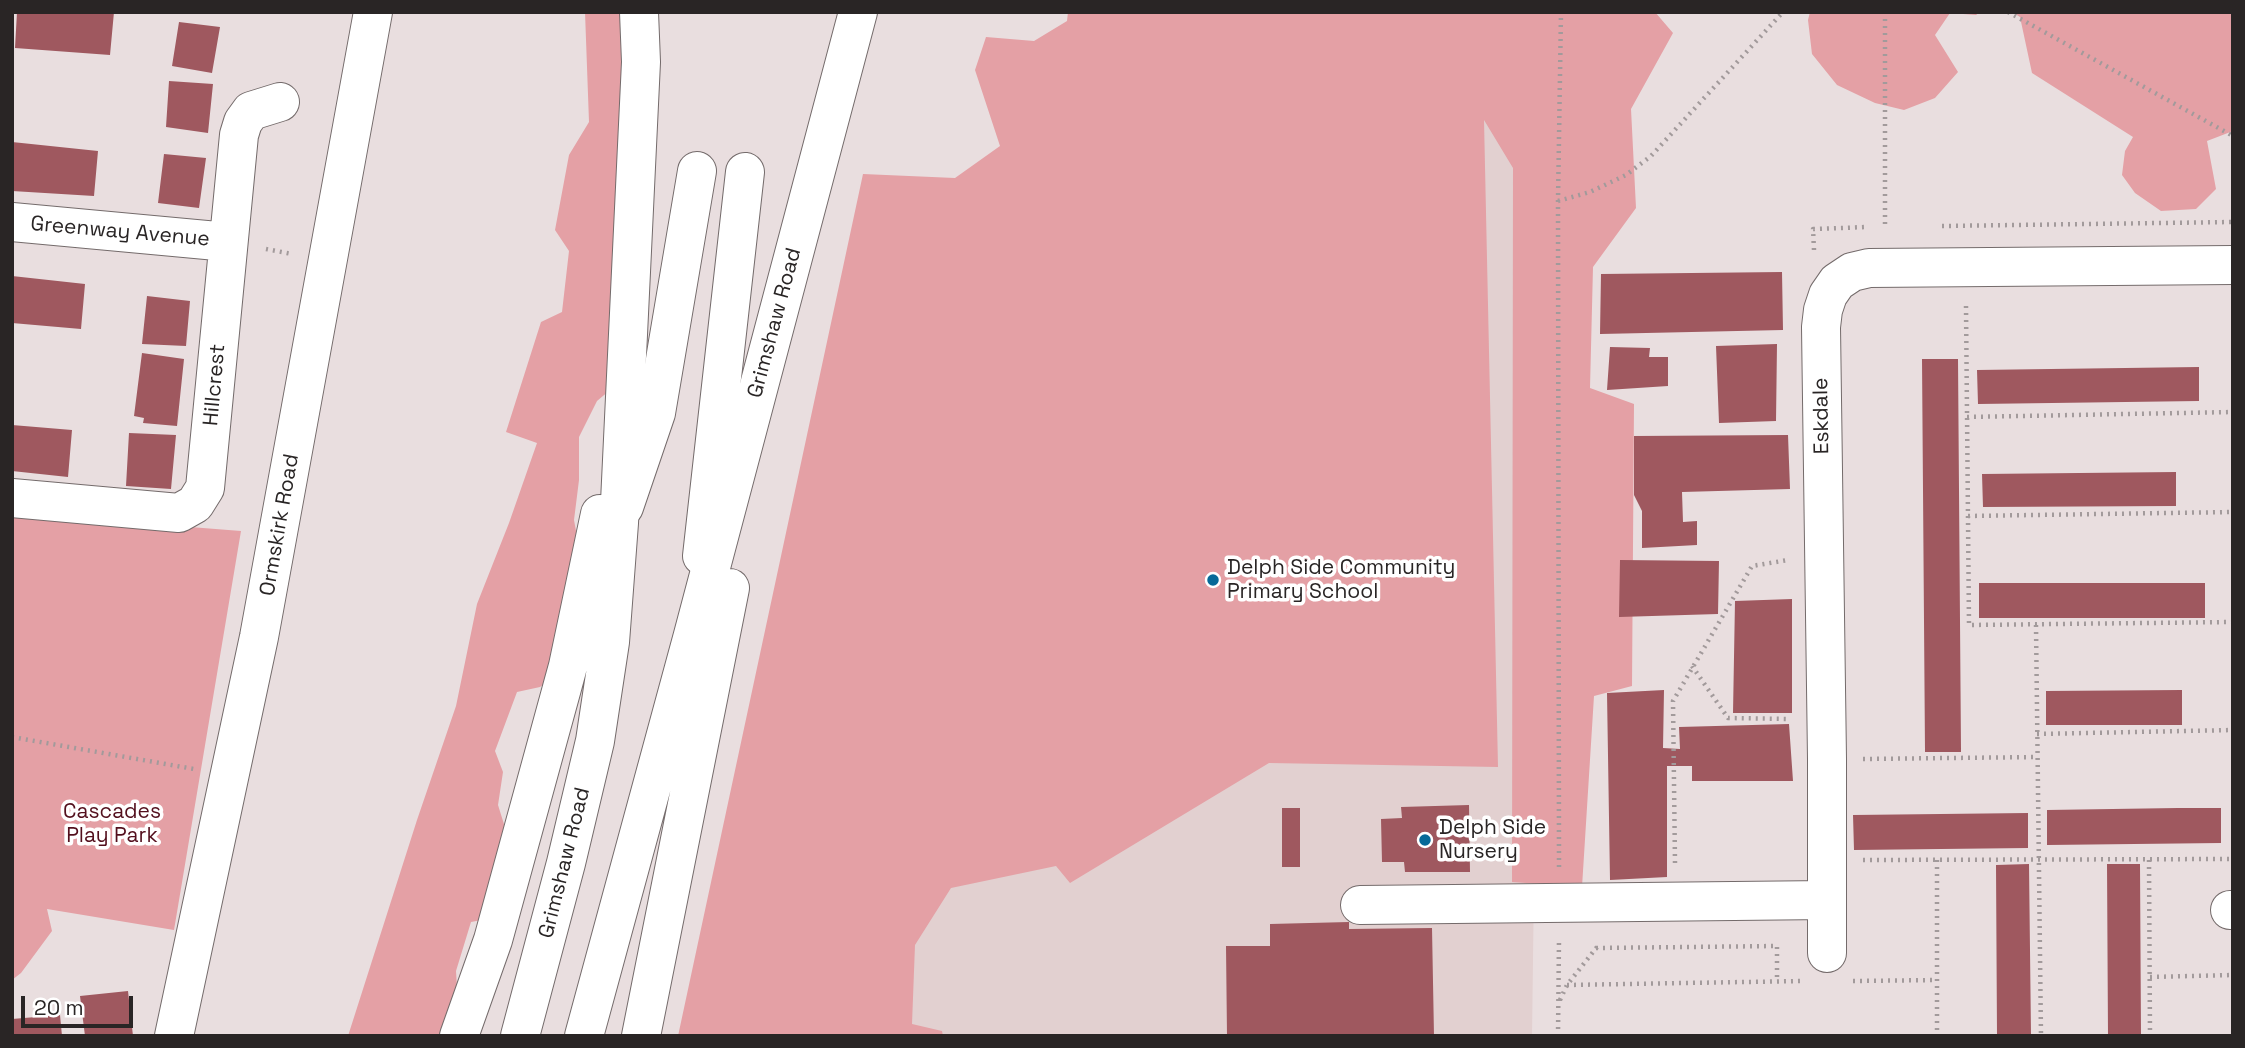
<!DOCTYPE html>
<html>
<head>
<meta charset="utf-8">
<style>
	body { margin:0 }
	#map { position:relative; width:2245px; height:1048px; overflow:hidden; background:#e9dedf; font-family:"Space Grotesk",sans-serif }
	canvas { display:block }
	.frame { position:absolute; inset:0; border:14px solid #292525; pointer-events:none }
	.scale { position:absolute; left:21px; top:996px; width:112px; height:32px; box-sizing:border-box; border:4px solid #292525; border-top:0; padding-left:9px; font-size:21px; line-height:24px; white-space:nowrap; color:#292525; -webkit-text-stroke:5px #fff; paint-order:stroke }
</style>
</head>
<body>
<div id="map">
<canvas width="2245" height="1048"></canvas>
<div class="frame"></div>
<div class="scale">20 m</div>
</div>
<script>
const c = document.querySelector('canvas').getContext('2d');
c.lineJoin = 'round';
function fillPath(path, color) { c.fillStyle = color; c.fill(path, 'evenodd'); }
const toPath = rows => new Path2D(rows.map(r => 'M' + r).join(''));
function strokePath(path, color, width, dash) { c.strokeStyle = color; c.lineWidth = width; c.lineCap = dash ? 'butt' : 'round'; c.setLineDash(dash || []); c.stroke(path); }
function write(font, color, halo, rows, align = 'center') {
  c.font = font + ' "Space Grotesk",sans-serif'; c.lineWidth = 7; c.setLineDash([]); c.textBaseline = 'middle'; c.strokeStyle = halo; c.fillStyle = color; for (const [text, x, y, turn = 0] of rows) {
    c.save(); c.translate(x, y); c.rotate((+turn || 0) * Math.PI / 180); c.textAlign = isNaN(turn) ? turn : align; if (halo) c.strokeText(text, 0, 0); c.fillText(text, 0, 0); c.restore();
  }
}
fillPath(toPath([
	[1517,59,1535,803,1532,1036,841,1036,892,402]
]), '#e2d0d0');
fillPath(toPath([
	[585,12,632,12,620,19,623,124,616,385,597,401,579,437,579,480,574,520,583,569,562,671,540,687,517,692,495,751,503,772,498,805,508,837,492,918,471,922,456,971,459,1020,452,1036,348,1036,417,820,456,706,477,604,509,523,537,443,506,432,541,322,562,312,569,251,555,230,569,155,589,122],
	[1068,12,1655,12,1673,33,1631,109,1636,208,1593,267,1590,388,1634,404,1632,686,1594,696,1582,887,1512,882,1513,168,1484,120,1498,767,1269,763,1070,883,1056,866,951,888,915,945,912,1024,942,1031,943,1036,678,1036,863,174,955,178,1000,146,975,70,986,37,1034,41,1067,21],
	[1810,12,1980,12,1976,15,1950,13,1935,35,1958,72,1935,98,1904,110,1875,103,1837,85,1812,54,1808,20],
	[2012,12,2233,12,2233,131,2207,141,2216,189,2196,209,2161,211,2135,193,2122,175,2125,151,2133,137,2032,73,2020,17],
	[12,513,241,531,174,930,47,909,52,931,21,973,12,980]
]), '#e4a0a5');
fillPath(toPath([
	[17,12,114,12,110,55,15,48],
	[179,22,220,27,212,73,172,66],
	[169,81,213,84,208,133,166,127],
	[12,142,98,151,94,196,12,191],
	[164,154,206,158,199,208,158,203],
	[1782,272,1783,330,1600,334,1601,274],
	[12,276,85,284,81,329,12,323],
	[147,296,190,301,186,346,142,344],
	[1777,344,1776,421,1719,423,1716,346],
	[1610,347,1650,348,1649,357,1668,357,1668,386,1607,390],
	[142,353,184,359,177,426,143,423,144,418,134,416],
	[1922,359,1958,359,1961,752,1925,752],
	[2199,367,2199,401,1978,404,1977,370],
	[12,425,72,430,68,477,12,471],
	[129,433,176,435,171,489,126,486],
	[1788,435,1790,489,1682,492,1683,522,1697,521,1697,545,1642,548,1642,511,1634,495,1634,436],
	[2176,472,2176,506,1983,507,1982,474],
	[1620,560,1719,561,1718,614,1619,617],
	[1979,583,2205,583,2205,618,1979,618],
	[1792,599,1792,713,1733,713,1735,601],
	[1664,690,1663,748,1680,749,1679,727,1789,724,1793,781,1692,781,1692,766,1667,766,1667,877,1610,880,1607,693],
	[2182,690,2182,725,2046,725,2046,691],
	[1469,805,1470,872,1405,872,1404,862,1382,862,1381,819,1402,818,1401,807],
	[1282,808,1300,808,1300,867,1282,867],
	[2178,808,2221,808,2221,843,2047,845,2047,810],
	[2028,813,2028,848,1854,850,1853,815],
	[2029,864,2031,1036,1997,1036,1996,865],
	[2107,864,2140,864,2141,1036,2108,1036],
	[1349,922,1349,929,1432,928,1434,1036,1227,1036,1226,946,1270,946,1270,924],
	[128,991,133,1036,85,1036,80,996],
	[60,1015,62,1036,12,1036,12,1019]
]), '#9f585f');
const minor = toPath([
	[12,222,228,242],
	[12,498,179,513,195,504,205,488,239,135,243,122,251,111,280,102],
	[624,507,656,413,697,171],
	[702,556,745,172],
	[1360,905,1827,900],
	[2230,910,2233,910],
	[1827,953,1827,759,1821,327,1823,310,1828,295,1837,282,1852,272,1869,268,2233,265],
	[174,1036,259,637,373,12]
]);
const major = toPath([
	[459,1036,493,940,568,666,600,514],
	[520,1036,566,863,595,741,610,642,619,523,641,62,639,12],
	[584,1036,693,635,858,12],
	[641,1036,730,588]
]);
strokePath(minor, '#746b6b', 40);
strokePath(major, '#746b6b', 40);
strokePath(toPath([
	[1885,12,1885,227],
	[2008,12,2233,136],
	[1558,201,1590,192,1626,175,1651,156,1783,12],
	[1942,226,2233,222],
	[266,249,292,254],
	[1814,250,1813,229,1867,227],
	[1966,306,1969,625,2233,622],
	[1967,417,2233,412],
	[1968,516,2233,512],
	[2036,625,2041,1036],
	[1692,666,1728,718,1790,719],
	[2037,734,2233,730],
	[12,737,194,769],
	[1863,759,2038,757],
	[1863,860,2233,859],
	[1937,860,1937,1036],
	[2149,860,2150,1036],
	[1675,863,1673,701,1752,566,1788,560],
	[1559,867,1558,201,1561,12],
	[1596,948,1777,946,1777,982],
	[2150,977,2233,975],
	[1853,981,1937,980],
	[1567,985,1803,981],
	[1560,1000,1567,985,1597,947],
	[1558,1036,1559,939]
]), '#a29a9b', 4.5, [2, 5]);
strokePath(minor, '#fff', 38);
strokePath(major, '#fff', 38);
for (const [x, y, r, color] of [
	[1213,580,7,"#066998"],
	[1425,840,7,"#066998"]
]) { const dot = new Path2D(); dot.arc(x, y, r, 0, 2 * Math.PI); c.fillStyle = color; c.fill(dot); strokePath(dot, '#fff', 2.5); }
write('21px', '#292525', '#fff', [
	["Greenway Avenue",120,232,5],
	["Grimshaw Road",775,323,-75],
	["Hillcrest",215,385,-85],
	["Eskdale",1822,416,-91],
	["Ormskirk Road",280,525,-80],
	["Grimshaw Road",565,863,-76]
]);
write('21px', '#292525', '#fff', [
	["Delph Side Community",1227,568],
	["Primary School",1227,592],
	["Delph Side",1439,828],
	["Nursery",1439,852]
], 'left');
write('21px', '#530f1d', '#fff', [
	["Cascades",112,812],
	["Play Park",112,836]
]);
</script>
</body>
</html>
